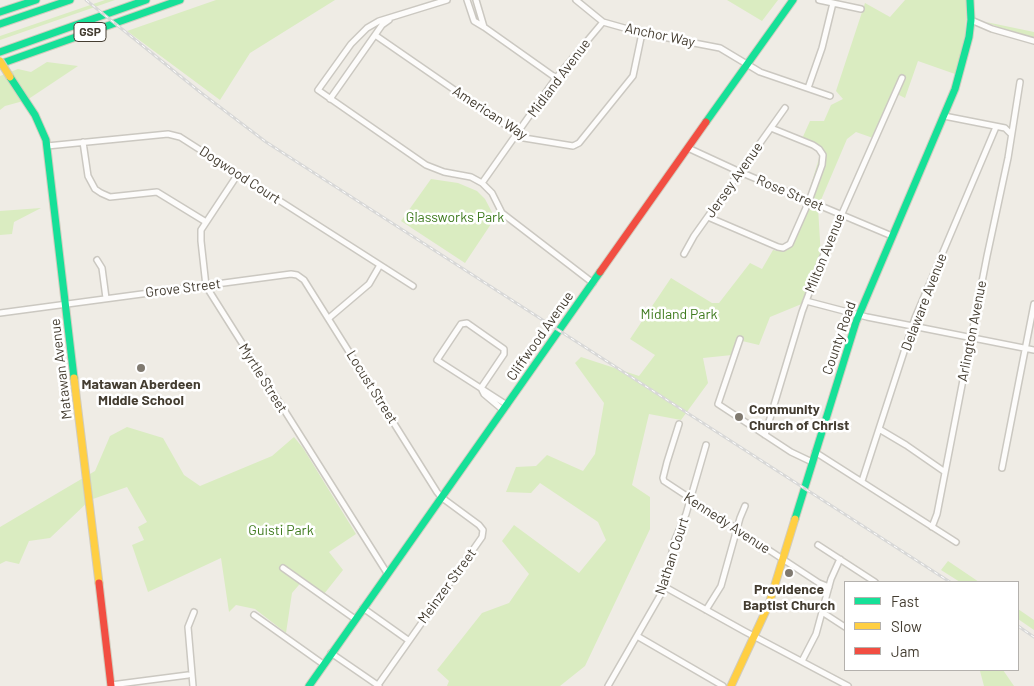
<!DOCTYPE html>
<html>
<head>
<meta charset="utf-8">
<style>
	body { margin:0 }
	#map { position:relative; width:1034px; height:686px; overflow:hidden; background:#efece5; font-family:Barlow,sans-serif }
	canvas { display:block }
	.legend { position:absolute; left:844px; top:581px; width:175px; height:90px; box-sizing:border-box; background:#fff; border:1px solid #b4b1ad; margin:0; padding:6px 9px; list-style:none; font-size:15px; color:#443d31 }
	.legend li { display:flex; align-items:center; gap:10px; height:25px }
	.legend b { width:25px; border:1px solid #b4b1ad }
</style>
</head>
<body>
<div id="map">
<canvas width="1034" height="686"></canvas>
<ul class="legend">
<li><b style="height:6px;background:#16e098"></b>Fast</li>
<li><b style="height:6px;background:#ffcf43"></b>Slow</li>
<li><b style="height:6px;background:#f24e42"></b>Jam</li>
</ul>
</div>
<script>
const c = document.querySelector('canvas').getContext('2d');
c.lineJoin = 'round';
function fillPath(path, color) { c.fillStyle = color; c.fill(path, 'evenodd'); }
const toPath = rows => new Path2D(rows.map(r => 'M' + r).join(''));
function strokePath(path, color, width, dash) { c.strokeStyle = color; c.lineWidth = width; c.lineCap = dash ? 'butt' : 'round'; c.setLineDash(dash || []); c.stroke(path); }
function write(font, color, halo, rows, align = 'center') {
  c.font = font + ' Barlow,sans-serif'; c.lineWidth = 5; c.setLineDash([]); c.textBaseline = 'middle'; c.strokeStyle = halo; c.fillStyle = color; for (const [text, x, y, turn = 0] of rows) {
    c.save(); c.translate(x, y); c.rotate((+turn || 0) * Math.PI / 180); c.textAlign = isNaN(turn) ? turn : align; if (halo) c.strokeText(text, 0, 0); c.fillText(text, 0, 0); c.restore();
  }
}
fillPath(toPath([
	[105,0,115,0,0,40,0,36],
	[216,0,335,0,250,53,220,100,127,31],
	[727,0,778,0,762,21],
	[905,0,967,0,965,38,955,74,918,61,905,98,897,94,873,138,856,132,847,139,818,207,821,258,804,303,770,317,759,345,738,340,732,355,703,358,708,383,681,420,649,414,632,485,650,497,650,529,585,666,560,686,447,686,449,681,437,670,482,613,509,603,529,574,502,541,514,525,579,573,606,540,598,522,540,483,531,493,506,492,516,467,536,466,547,455,583,471,595,454,604,403,575,363,581,357,639,376,655,355,630,339,671,278,712,303,719,303,750,263,762,269,773,250,778,251,787,250,784,248,790,240,806,201,821,152,801,141,810,121,824,121,831,105,843,99,836,91,865,3,890,17],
	[986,22,1034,32,1034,42],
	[47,62,78,66,27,100,5,106,0,110,0,76,18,69,31,72],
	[431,179,458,183,477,191,485,199,495,218,465,263,401,221],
	[41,208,14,222,12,234,0,235,0,211],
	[127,427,163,438,184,475,200,486,272,456,294,437,303,448,356,534,329,552,343,570,324,594,304,579,292,593,286,633,255,609,236,605,229,612,221,558,148,592,132,545,144,540,138,527,147,522,127,487,90,500,50,538,29,541,19,564,6,561,0,564,0,527,95,471,110,436],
	[948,561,979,582,960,582,941,570],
	[1018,609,1034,620,1034,630,1018,619],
	[981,670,1003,670,1014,686,984,686,980,671]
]), '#daecc1');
const street = toPath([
	[447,0,379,21,367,28,351,44,318,90,426,165,444,172,471,177,482,183,492,193,502,213,593,283],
	[467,0,474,21,484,27],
	[476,0,484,27,556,78],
	[576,0,603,22,642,33,720,48,760,72,830,96],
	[819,0,861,9],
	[971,20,992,29,1034,41],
	[375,35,524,138,573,146,579,143,633,76,642,33],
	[808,88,822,48,833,3],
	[330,99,382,25,389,20],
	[944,116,1005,128,1011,134],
	[83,142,88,176,95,189,101,193,110,197,157,192,206,222],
	[47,146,168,134,180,137,413,286],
	[688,148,740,172,892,236],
	[238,174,201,230,201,241,206,286,387,573],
	[482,183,556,78,603,22],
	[708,217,778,247,783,248,790,244,809,201,822,165,823,155,819,149,813,145,771,128],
	[684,254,694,236,785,108],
	[97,260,102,268,106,298],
	[806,301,867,317,1034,350],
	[0,313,291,274,297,275,304,280,437,492,441,497,479,525,483,530,482,537,378,685],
	[329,318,369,284,380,265],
	[740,339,718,404,791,452,812,462],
	[481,388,504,354,504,349,467,323,461,324,437,360,507,405],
	[481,388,484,394,503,410],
	[679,424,667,462,663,478,664,481,819,583,829,587],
	[879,429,906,445,945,472],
	[765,435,802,312,821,261,902,78],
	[815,452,956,542],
	[1002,468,1034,304],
	[862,481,915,318,996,127],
	[932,527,937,514,987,256,1008,158,1020,82],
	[818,545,875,582],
	[283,568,355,619],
	[665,587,744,631,848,686],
	[363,608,408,640],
	[706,610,721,586,740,518,745,506],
	[822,612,845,627],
	[254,615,323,664],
	[637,636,723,686],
	[331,653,379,686],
	[802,661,816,634,831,579,840,559],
	[111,685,188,675],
	[193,686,188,627,194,612],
	[608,686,665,587,674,542,686,514,706,445]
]);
const fast = toPath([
	[0,12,36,0],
	[0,24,70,0],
	[0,52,146,0],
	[0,64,180,0],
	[10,77,35,115,46,140,74,378],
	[706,122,793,0],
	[795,519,856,322,955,89,969,37,971,20,970,0],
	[309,686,600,272]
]);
const slow = toPath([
	[74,378,99,583],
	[731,686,769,604,795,519]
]);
const jam = toPath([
	[600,272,706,122],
	[99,583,111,686]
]);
strokePath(street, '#cbc8c1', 8);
strokePath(fast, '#d1ccbe', 9);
strokePath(slow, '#d1ccbe', 9);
strokePath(jam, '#d1ccbe', 9);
strokePath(street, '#fdfcfb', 5);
strokePath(fast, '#16e098', 7);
strokePath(slow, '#ffcf43', 7);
strokePath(jam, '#f24e42', 7);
const rail = toPath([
	[86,0,200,92,266,142,950,582],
	[1018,626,1034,637]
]);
strokePath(rail, '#d8d8d7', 3);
strokePath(rail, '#fff', 1, [4]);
const slowBridge = toPath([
	[0,61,10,77]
]);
strokePath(slowBridge, '#d1ccbe', 9, []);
strokePath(slowBridge, '#ffcf43', 7);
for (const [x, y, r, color] of [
	[141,368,5,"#807a70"],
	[739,417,5,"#807a70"],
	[789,573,5,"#807a70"]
]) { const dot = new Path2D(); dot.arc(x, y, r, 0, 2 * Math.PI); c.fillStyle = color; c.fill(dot); strokePath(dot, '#fff', 2); }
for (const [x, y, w] of [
	[90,32,32]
]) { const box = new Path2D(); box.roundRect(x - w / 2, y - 9.5, w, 19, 4); c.fillStyle = '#fff'; c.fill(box); strokePath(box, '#443d31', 1); }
write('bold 12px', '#443d31', null, [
	["GSP",90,32]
]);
write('14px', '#443d31', '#fff', [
	["Anchor Way",660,35,12],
	["Midland Avenue",559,78,-53],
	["American Way",490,113,33],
	["Dogwood Court",240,175,33],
	["Jersey Avenue",734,180,-55],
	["Rose Street",790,193,23],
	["Milton Avenue",825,253,-68],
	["Grove Street",183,288,-7],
	["Delaware Avenue",924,302,-69],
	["Arlington Avenue",972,331,-79],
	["Cliffwood Avenue",540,336,-55],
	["County Road",839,338,-71],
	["Matawan Avenue",61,369,-97],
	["Myrtle Street",263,378,58],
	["Locust Street",372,387,58],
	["Kennedy Avenue",727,523,33],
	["Nathan Court",672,556,-72],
	["Meinzer Street",447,586,-54]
]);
write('14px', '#3f7b1f', '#fff', [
	["Glassworks Park",455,217],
	["Midland Park",679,314],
	["Guisti Park",281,530]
]);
write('bold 14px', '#443d31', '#fff', [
	["Matawan Aberdeen",141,384],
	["Middle School",141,400],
	["Community",749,409,"left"],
	["Church of Christ",749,425,"left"],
	["Providence",789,589],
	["Baptist Church",789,605]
]);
</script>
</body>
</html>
